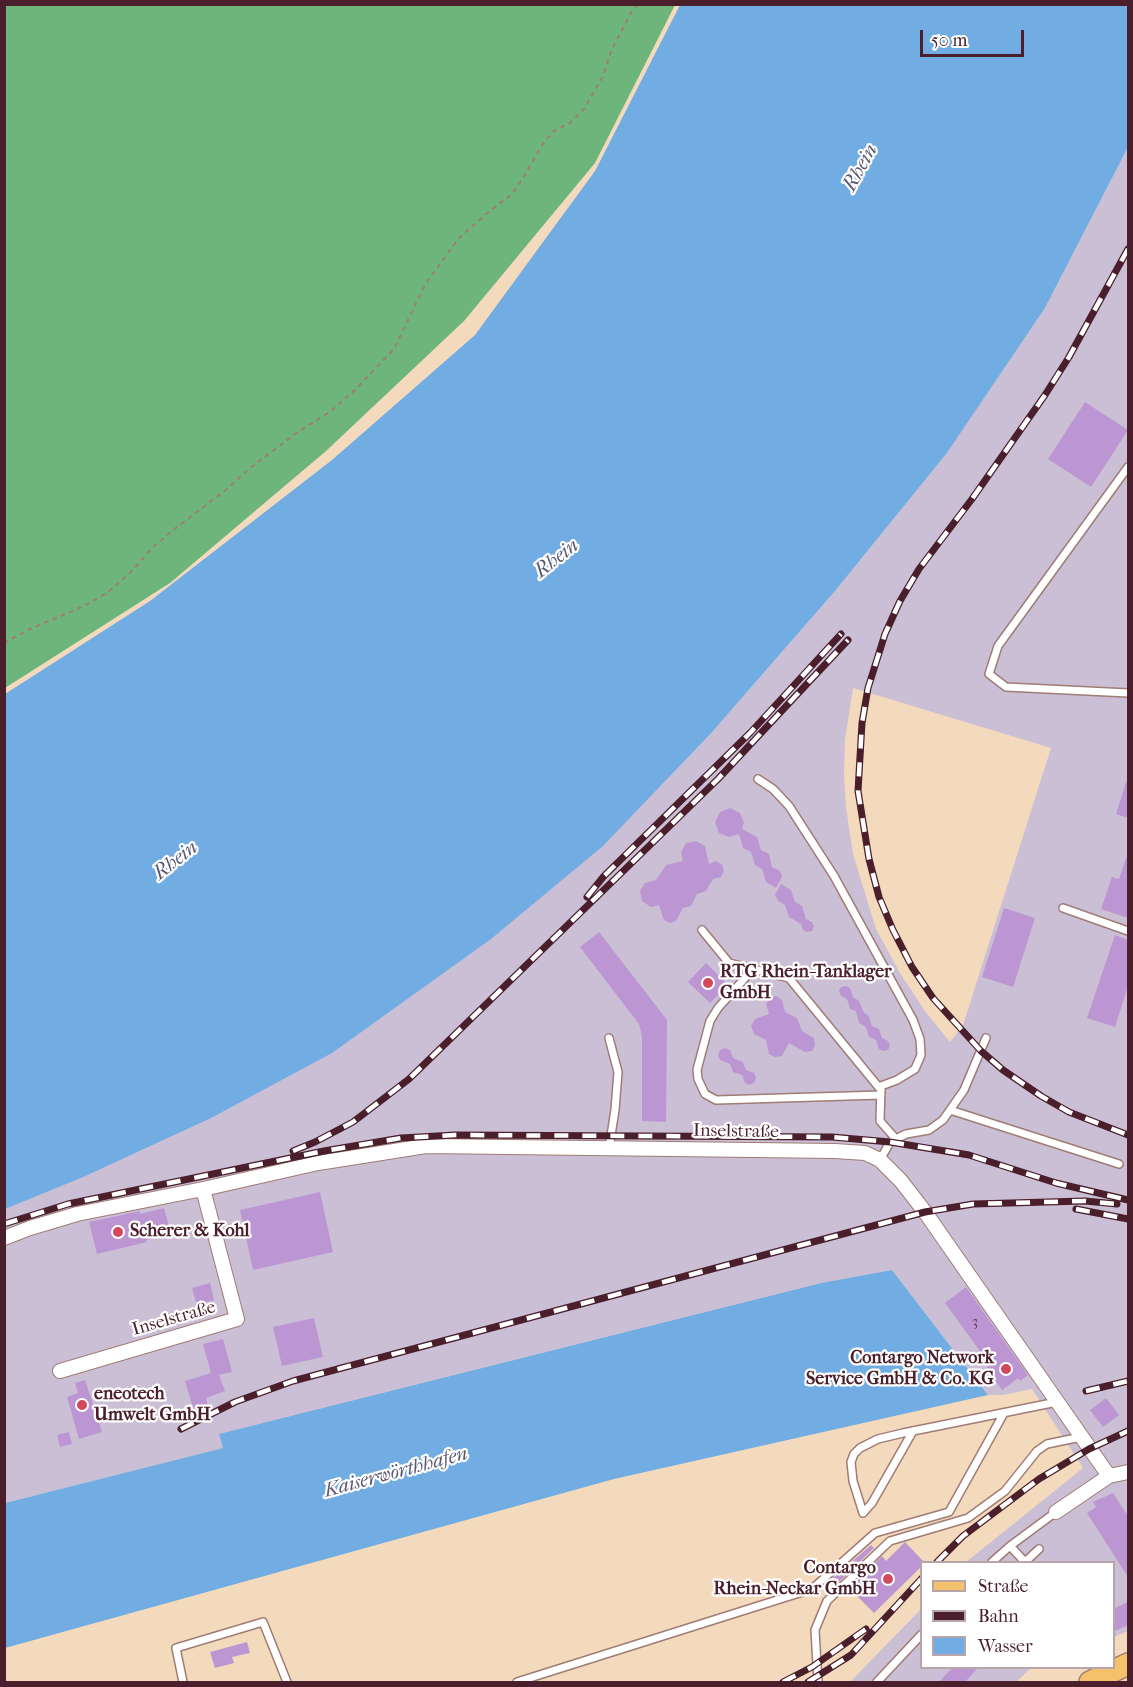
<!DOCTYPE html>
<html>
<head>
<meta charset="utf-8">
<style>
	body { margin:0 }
	#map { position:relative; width:1133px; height:1687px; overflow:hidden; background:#f4dabd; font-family:"IM FELL French Canon",serif }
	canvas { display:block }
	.frame { position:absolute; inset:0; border:6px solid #4a1f2b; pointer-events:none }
	.legend { position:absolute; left:920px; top:1561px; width:195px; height:108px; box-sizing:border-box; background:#fff; border:2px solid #b7a5aa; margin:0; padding:8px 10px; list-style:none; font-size:18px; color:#4a1f2b }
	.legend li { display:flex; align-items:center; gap:12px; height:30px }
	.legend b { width:30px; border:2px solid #b7a5aa }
	.scale { position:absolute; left:920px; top:30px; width:104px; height:27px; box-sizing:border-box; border:3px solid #4a1f2b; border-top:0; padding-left:8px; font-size:18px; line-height:21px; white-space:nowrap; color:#4a1f2b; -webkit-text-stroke:4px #fff; paint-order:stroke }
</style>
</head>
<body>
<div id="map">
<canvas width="1133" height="1687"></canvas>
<div class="frame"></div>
<ul class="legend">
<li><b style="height:8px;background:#f5c16b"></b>Straße</li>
<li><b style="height:8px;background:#4a1f2b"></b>Bahn</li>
<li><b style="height:16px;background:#71ade3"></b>Wasser</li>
</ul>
<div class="scale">50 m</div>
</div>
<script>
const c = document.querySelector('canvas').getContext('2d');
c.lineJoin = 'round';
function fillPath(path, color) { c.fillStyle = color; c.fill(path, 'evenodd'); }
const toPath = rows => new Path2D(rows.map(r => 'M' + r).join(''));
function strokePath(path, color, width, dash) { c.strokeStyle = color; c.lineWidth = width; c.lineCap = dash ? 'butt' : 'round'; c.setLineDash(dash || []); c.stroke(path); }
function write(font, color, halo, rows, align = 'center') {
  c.font = font + ' "IM FELL French Canon",serif'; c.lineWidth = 4.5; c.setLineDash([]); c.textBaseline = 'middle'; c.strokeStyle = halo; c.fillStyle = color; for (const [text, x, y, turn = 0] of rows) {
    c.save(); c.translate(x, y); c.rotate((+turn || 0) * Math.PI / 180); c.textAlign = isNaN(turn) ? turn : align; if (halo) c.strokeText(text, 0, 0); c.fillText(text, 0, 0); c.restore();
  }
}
fillPath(toPath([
	[1128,147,1128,1631,1114,1637,1114,1562,966,1562,1083,1468,1032,1389,1003,1395,988,1395,892,1270,821,1283,220,1434,223,1448,5,1503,4,1209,81,1178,713,731,835,591,947,453,1045,308],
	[853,688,1051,748,963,1025,950,1042,925,1011,900,973,876,929,853,854,846,807,844,776,845,740],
	[921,1609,922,1668,1031,1668,1016,1682,850,1682]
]), '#cbbfd5');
fillPath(toPath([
	[5,4,675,5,595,163,464,321,326,451,170,583,5,688]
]), '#6db57b');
fillPath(toPath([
	[680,5,1128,5,1128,147,1045,308,947,453,835,591,713,731,603,846,491,939,332,1053,211,1118,81,1178,5,1209,5,694,150,601,332,460,475,335,595,171],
	[892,1270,988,1395,614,1479,5,1648,5,1503,223,1448,219,1434,821,1283]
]), '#71ade3');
fillPath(toPath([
	[1085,402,1128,430,1091,487,1048,459],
	[1126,782,1128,782,1128,818,1116,814],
	[730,808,740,813,744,823,742,829,757,837,761,850,769,854,772,867,780,871,782,877,776,888,766,882,762,869,755,865,751,852,743,848,739,834,729,837,719,833,715,822,720,812],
	[696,841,705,846,709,864,716,861,722,865,724,871,721,877,713,879,706,891,697,894,691,906,683,908,676,921,670,923,664,920,659,905,651,907,642,901,640,891,645,883,656,880,666,865,683,861,681,852,686,843],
	[1126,858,1128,859,1128,918,1101,909,1112,877,1119,879],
	[781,884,791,890,795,902,802,906,806,919,812,922,814,926,812,931,807,932,803,930,801,924,789,917,785,905,778,901,775,895],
	[1004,908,1035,918,1013,987,982,977],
	[599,932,667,1020,666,1122,642,1121,642,1037,639,1024,580,947],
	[1115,935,1128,940,1128,986,1115,1027,1087,1018],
	[706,963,728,985,710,1003,688,982],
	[846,986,850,988,853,997,859,1001,864,1013,868,1015,872,1026,879,1029,882,1038,888,1041,890,1046,888,1050,883,1051,879,1049,876,1040,869,1037,866,1027,859,1023,856,1011,850,1009,847,999,841,996,839,991,841,987],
	[776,996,782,1000,785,1012,797,1018,802,1031,814,1038,815,1045,812,1051,805,1052,789,1043,782,1056,775,1057,769,1054,766,1040,754,1034,751,1026,755,1019,769,1014,766,1004,770,998],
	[725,1048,730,1050,733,1058,743,1062,746,1070,754,1073,756,1078,754,1083,749,1085,745,1083,742,1075,733,1072,730,1064,720,1060,718,1055,720,1050],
	[320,1192,333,1252,253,1270,240,1210],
	[164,1208,171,1234,146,1240,147,1242,97,1254,89,1222,140,1211,140,1214],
	[210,1283,214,1300,197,1305,192,1288],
	[966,1287,1028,1375,1020,1381,1018,1378,1002,1390,986,1368,990,1365,945,1303],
	[314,1318,323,1357,282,1366,273,1327],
	[223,1339,232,1372,219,1375,225,1391,206,1398,208,1407,194,1411,185,1381,211,1373,203,1344],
	[85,1380,102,1432,79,1439,67,1397,78,1393,75,1383],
	[1106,1398,1119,1415,1103,1427,1090,1410],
	[69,1432,72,1444,60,1447,57,1435],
	[1113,1493,1128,1516,1128,1577,1087,1513,1096,1507,1093,1502],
	[905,1542,925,1563,921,1563,921,1567,874,1613,849,1588,882,1556,886,1561],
	[871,1545,874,1548,838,1583,833,1578],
	[1128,1602,1128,1625,1113,1632,1113,1609],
	[247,1642,250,1653,232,1657,234,1663,215,1668,210,1652],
	[952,1668,978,1668,964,1683,938,1683]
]), '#bc96d2');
const lane = toPath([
	[1128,467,998,646,989,674,1006,687,1128,693],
	[758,779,773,789,789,806,834,876,913,1020,920,1039,921,1055,915,1069,897,1080,881,1086,880,1121,896,1139],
	[1063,908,1128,931],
	[702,930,729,963,789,978,881,1090],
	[753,969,718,1008,710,1021,697,1070,698,1079,705,1094,716,1100,881,1095],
	[950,1110,1119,1164],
	[609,1148,615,1110,618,1072,609,1038],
	[880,1160,890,1142,906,1134,929,1130,943,1120,964,1090,986,1038],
	[863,1513,853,1481,851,1462,854,1454,860,1448,878,1439,903,1433,1057,1402],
	[863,1513,872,1503,913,1431],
	[1010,1546,1025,1562],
	[992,1562,1010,1546,1056,1512],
	[1025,1562,1039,1549],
	[183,1682,176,1648,263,1622,287,1682],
	[517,1682,812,1589,875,1533,949,1512,1004,1413],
	[818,1682,815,1630,827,1601,890,1541,968,1518,1005,1491,1037,1451,1047,1444,1081,1437],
	[877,1682,922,1634]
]);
const street = toPath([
	[4,1238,30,1228,77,1214,203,1189,318,1163,426,1146,835,1151,865,1153,880,1160,901,1181,925,1212,1109,1476],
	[60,1371,237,1319,203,1189],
	[1056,1512,1109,1476,1128,1472]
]);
const primary = toPath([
	[1090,1682,1128,1664]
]);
strokePath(lane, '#9f7c74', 10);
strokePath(street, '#9f7c74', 16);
strokePath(primary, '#9f7c74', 24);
strokePath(toPath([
	[4,643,30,629,82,607,107,593,130,573,153,547,172,531,227,489,250,468,298,432,330,412,356,389,394,349,425,285,458,239,485,215,512,194,523,178,544,142,554,131,570,123,584,109,603,76,612,49,632,11,638,4]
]), '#9f7c74', 2, [4.5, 4.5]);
strokePath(lane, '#fff', 7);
strokePath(street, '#fff', 14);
strokePath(primary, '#f5c16b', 21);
const rail = toPath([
	[1128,249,1069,357,1045,395,972,499,919,569,900,601,885,634,868,688,862,723,858,791,869,859,879,897,893,930,912,967,933,998,981,1051,1003,1070,1041,1096,1069,1112,1128,1135],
	[587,897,604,876,750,733,841,634],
	[293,1151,315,1142,353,1122,409,1079,718,779,848,640],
	[1076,1209,1128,1219],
	[4,1224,68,1204,324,1151,401,1138,455,1135,832,1137,890,1142,969,1155,1056,1183,1128,1200],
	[1086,1391,1128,1381],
	[181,1429,235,1402,293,1381,925,1212,973,1204,1085,1201,1117,1204],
	[937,1562,963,1536,1039,1479,1089,1449,1128,1431],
	[783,1682,812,1667,866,1629],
	[808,1682,851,1655,922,1578]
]);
strokePath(rail, '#4a1f2b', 7);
strokePath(rail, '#fff', 4.5, [14]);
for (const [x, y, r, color] of [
	[708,983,6,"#d1495b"],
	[118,1232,6,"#d1495b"],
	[1006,1369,6,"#d1495b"],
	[82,1405,6,"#d1495b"],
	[888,1579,6,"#d1495b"]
]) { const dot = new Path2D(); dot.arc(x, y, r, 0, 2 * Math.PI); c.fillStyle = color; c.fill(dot); strokePath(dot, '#fff', 2); }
write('15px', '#663d55', null, [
	["3",975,1322]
]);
write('bold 18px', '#4a1f2b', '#fff', [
	["RTG Rhein-Tanklager",720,973],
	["GmbH",720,994],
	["Scherer & Kohl",130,1232],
	["Contargo Network",994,1359,"right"],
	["Service GmbH & Co. KG",994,1380,"right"],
	["eneotech",94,1395],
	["Umwelt GmbH",94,1416],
	["Contargo",876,1569,"right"],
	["Rhein-Neckar GmbH",876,1590,"right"]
], 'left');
write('18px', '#4a1f2b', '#fff', [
	["Inselstraße",736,1132,1],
	["Inselstraße",174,1319,-16]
]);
write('italic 20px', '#5a5875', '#fff', [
	["Rhein",861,168,-61],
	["Rhein",557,559,-38],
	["Rhein",176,861,-38],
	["Kaiserwörthhafen",396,1473,-15]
]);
</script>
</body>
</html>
